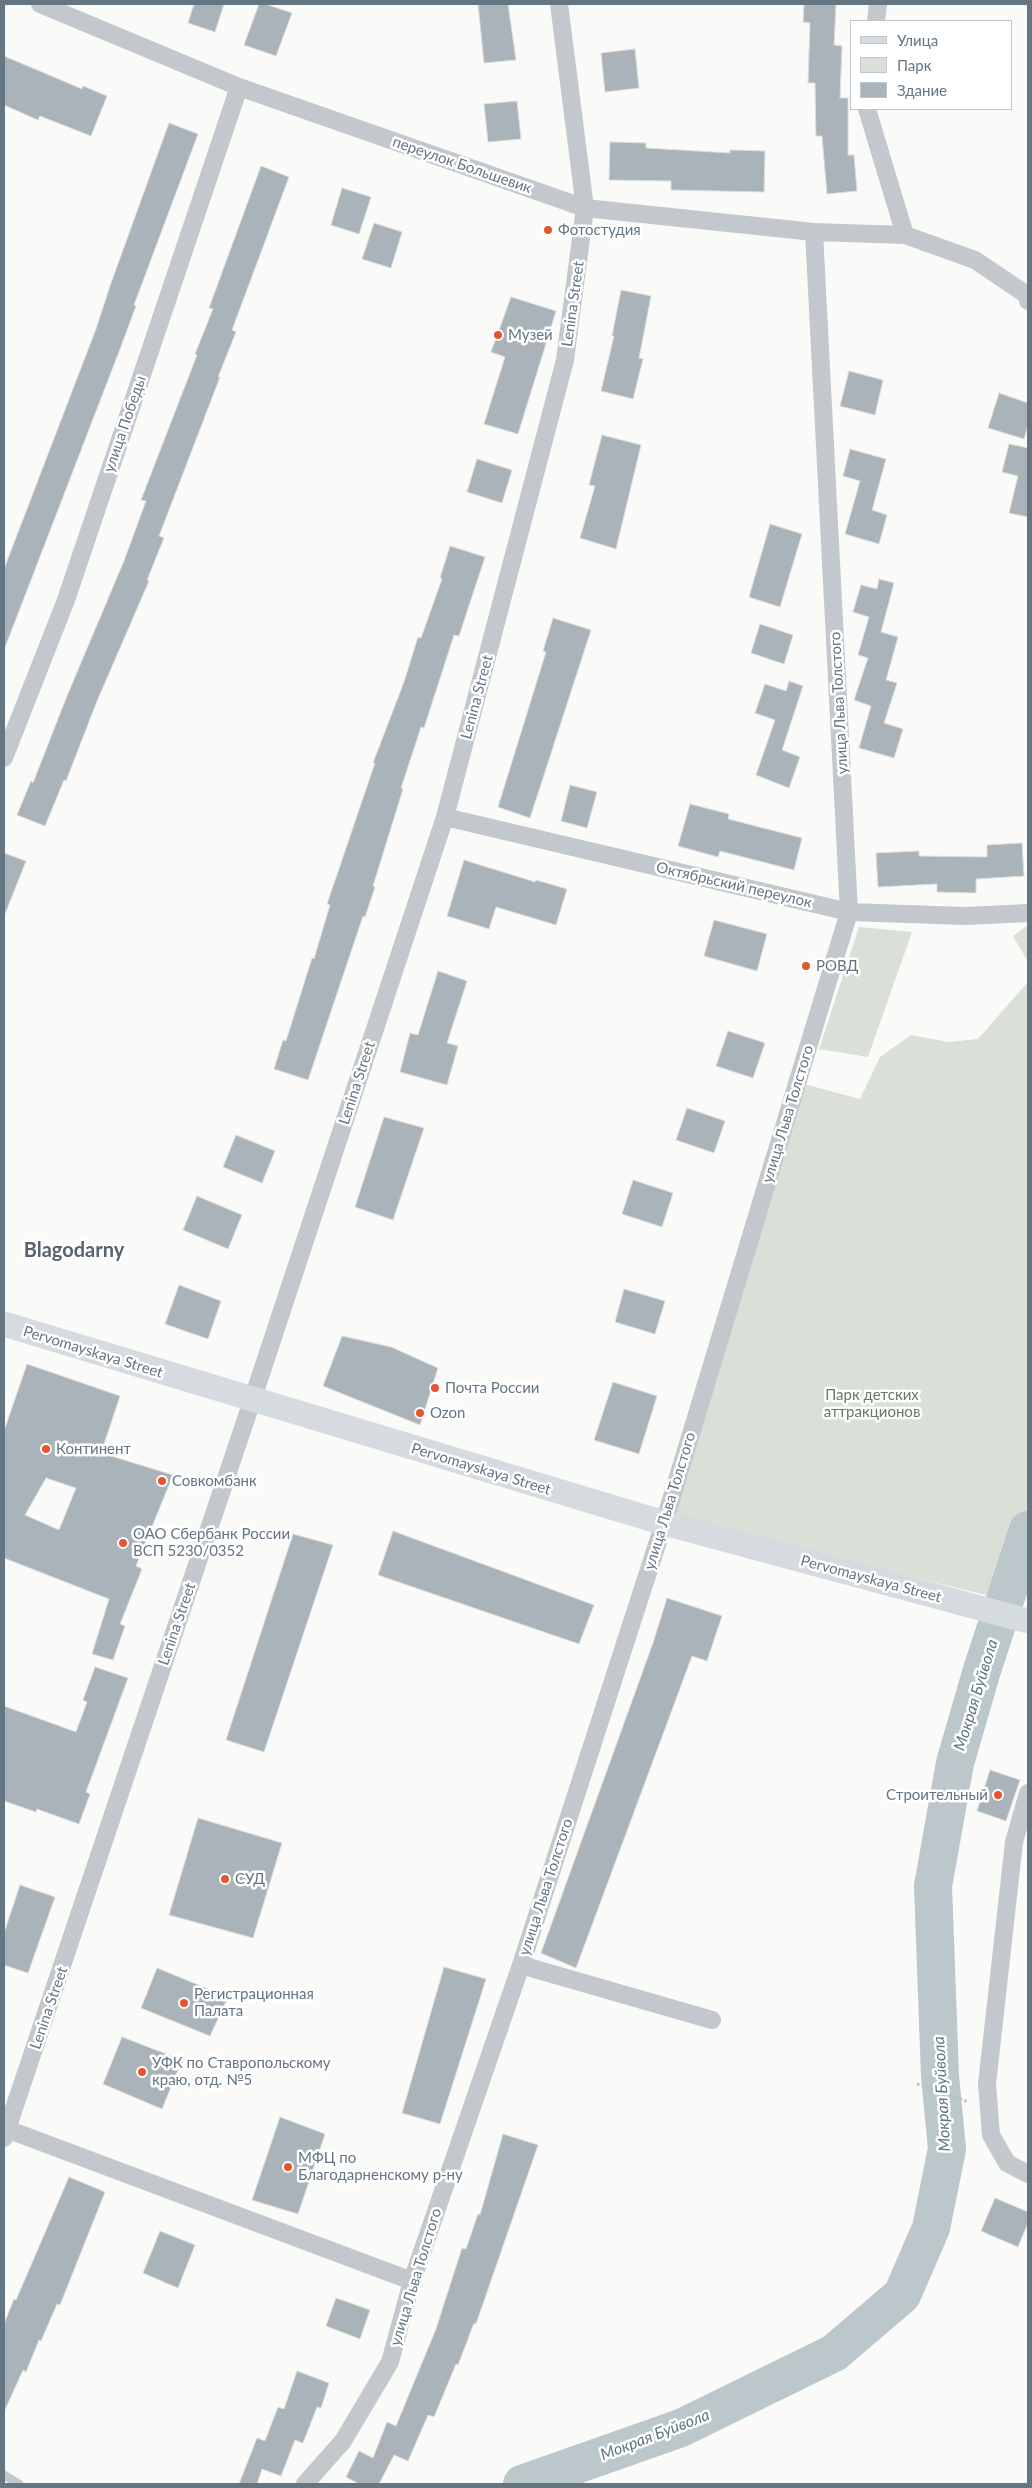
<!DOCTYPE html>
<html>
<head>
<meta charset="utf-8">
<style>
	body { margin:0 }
	#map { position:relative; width:1032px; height:2488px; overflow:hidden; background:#fafaf8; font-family:Lato,sans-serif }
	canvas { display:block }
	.frame { position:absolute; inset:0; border:5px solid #657683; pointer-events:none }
	.legend { position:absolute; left:850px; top:20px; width:162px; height:90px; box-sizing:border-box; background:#fff; border:1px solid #c1c8cd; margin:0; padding:6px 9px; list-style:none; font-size:15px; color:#657683 }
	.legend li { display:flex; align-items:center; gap:10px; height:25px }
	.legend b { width:25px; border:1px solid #c1c8cd }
</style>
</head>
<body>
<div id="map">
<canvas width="1032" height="2488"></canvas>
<div class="frame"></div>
<ul class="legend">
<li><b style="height:6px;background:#d6dbdf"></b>Улица</li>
<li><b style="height:14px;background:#dadfd7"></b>Парк</li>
<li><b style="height:14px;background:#aab3b9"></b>Здание</li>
</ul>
</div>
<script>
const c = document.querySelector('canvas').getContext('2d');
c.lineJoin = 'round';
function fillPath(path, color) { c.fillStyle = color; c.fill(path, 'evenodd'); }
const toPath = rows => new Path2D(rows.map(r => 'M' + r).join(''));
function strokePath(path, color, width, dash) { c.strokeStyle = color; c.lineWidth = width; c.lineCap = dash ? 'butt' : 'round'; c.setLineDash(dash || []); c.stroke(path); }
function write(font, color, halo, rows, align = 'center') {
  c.font = font + ' Lato,sans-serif'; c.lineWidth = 5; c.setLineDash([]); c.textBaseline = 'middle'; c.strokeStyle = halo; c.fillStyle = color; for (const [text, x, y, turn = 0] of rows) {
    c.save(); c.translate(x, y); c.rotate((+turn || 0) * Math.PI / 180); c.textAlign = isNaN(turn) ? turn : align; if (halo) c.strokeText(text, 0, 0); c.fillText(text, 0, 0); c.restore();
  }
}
fillPath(toPath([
	[1028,925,1028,972,1027,960,1013,936],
	[859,927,912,932,868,1057,819,1049],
	[1028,982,1028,1508,998,1598,673,1519,804,1084,860,1099,880,1057,911,1035,948,1042,978,1039]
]), '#dadfd7');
strokePath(toPath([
	[522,2484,681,2428,834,2353,902,2295,931,2228,947,2149,940,2076,933,1886,955,1763,982,1670,1028,1530]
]), '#bbc7cb', 38);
const building = toPath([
	[194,4,224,4,215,32,188,23,194,4],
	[259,4,265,4,292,13,276,56,244,45,259,4],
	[478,4,508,4,516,60,484,63,478,4],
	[804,4,836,4,834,45,842,46,840,98,848,98,848,155,854,155,857,191,827,194,822,136,816,136,815,83,808,83,810,23,803,22,804,4],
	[635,49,639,88,605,92,601,53,635,49],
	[4,56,82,89,83,86,107,96,91,136,40,116,38,120,4,105,4,56],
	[517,101,521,139,488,142,484,104,517,101],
	[169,123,198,134,134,305,136,306,120,349,4,650,4,569,96,329,110,286,169,123],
	[610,142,646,143,646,148,730,153,730,150,765,151,764,192,671,190,671,181,609,180,610,142],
	[261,166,289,177,232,330,236,332,218,377,220,377,159,536,164,538,147,580,149,581,97,701,66,781,64,780,45,826,17,815,31,781,33,783,67,696,124,561,146,501,141,500,197,355,195,354,213,309,209,308,261,166],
	[342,188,371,197,359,234,331,225,342,188],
	[374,223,402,232,391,268,362,259,374,223],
	[621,290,651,296,639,358,643,359,633,399,601,391,614,336,612,336,621,290],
	[511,297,556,311,518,434,484,424,505,357,491,352,511,297],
	[849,371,883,380,875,415,840,406,849,371],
	[999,393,1028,403,1028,425,1024,439,988,428,999,393],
	[602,435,641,445,616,549,580,538,595,486,589,485,602,435],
	[1009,444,1028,448,1028,517,1009,513,1018,476,1002,472,1009,444],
	[850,449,886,459,872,510,887,515,879,544,845,534,860,481,843,476,850,449],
	[477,459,512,470,502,503,467,492,477,459],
	[770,524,802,534,780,607,749,597,770,524],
	[450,546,485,557,459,636,454,635,424,728,421,727,401,788,403,789,373,886,375,887,365,917,363,916,308,1080,274,1069,283,1040,286,1041,312,958,314,959,330,905,327,904,375,763,373,763,404,682,418,637,421,638,442,579,440,578,450,546],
	[879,579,894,583,881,632,898,637,886,680,897,683,884,723,903,729,894,758,859,748,871,706,854,700,868,658,858,655,869,617,853,612,861,585,877,589,879,579],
	[553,618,591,630,530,818,498,807,546,652,543,651,553,618],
	[760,624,793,635,784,664,751,653,760,624],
	[789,681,803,686,782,750,800,757,789,788,756,775,775,720,755,713,765,684,786,691,789,681],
	[570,785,597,792,587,828,561,821,570,785],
	[690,804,729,814,728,819,802,838,794,870,720,851,718,857,678,846,690,804],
	[1022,843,1024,876,976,879,976,893,937,892,937,884,878,887,876,853,919,851,919,856,987,857,987,845,1022,843],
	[4,853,26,861,5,914,4,914,4,853],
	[464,860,535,882,536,880,567,889,556,925,496,907,489,929,447,916,464,860],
	[714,920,767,934,757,971,704,956,714,920],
	[438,971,467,981,447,1043,458,1046,447,1085,400,1072,410,1033,418,1035,438,971],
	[728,1031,765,1043,753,1078,716,1066,728,1031],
	[687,1108,725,1121,714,1153,676,1140,687,1108],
	[384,1117,424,1128,393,1220,355,1207,384,1117],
	[236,1135,275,1151,262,1183,223,1167,236,1135],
	[633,1180,673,1193,662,1227,622,1214,633,1180],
	[197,1196,242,1215,228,1249,183,1230,197,1196],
	[179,1285,221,1301,208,1339,165,1324,179,1285],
	[624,1289,665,1301,655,1334,615,1322,624,1289],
	[342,1336,391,1347,438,1368,420,1425,323,1386,342,1336],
	[27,1364,120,1396,101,1453,173,1475,136,1566,142,1569,120,1624,125,1626,113,1660,92,1654,109,1599,4,1558,4,1431,27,1364],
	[46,1478,76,1488,59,1530,25,1515,46,1478],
	[613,1382,657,1396,639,1454,594,1440,613,1382],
	[393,1531,594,1605,579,1644,378,1575,393,1531],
	[293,1534,333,1545,264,1752,226,1740,293,1534],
	[667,1598,722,1616,707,1661,692,1656,576,1968,541,1953,653,1643,667,1598],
	[95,1667,128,1678,86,1792,90,1794,79,1824,37,1809,36,1812,4,1801,4,1706,76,1732,87,1702,83,1700,95,1667],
	[990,1770,1020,1780,1006,1821,977,1811,990,1770],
	[198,1818,282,1843,253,1938,169,1915,198,1818],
	[20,1885,55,1897,28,1973,4,1965,4,1933,20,1885],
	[444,1967,486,1979,440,2124,402,2113,444,1967],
	[157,1968,228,1997,210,2036,141,2008,157,1968],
	[122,2037,182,2060,162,2109,103,2084,122,2037],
	[280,2117,325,2134,298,2214,252,2200,280,2117],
	[503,2134,538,2145,476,2324,474,2323,458,2365,456,2364,434,2417,428,2415,408,2461,394,2455,379,2484,359,2484,346,2477,359,2451,373,2458,387,2422,396,2426,436,2329,462,2248,466,2249,478,2214,480,2215,503,2134],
	[69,2177,105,2192,60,2305,57,2304,41,2341,39,2340,26,2372,23,2370,4,2412,4,2324,14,2299,16,2300,69,2177],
	[995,2198,1028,2212,1028,2223,1018,2247,981,2231,995,2198],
	[160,2231,195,2245,178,2288,143,2273,160,2231],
	[336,2298,370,2310,360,2339,326,2326,336,2298],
	[297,2371,329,2383,321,2408,317,2407,303,2443,295,2440,281,2476,262,2469,257,2484,239,2484,257,2438,265,2441,278,2407,284,2409,297,2371]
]);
fillPath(building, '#aab3b9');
strokePath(building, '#dcdcda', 1);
strokePath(toPath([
	[917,2084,969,2102]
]), '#bbbfc2', 3, [2.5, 2.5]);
strokePath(toPath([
	[4,2475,19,2484]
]), '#c3c8cc', 9);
strokePath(toPath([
	[40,4,239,87,585,208,814,232,905,235,975,260,1027,295,1028,301],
	[876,21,878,4],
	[867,109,905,235],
	[4,758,66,600,239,87],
	[445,817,849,912,966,916,1028,913],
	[1028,1793,1014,1842,987,2084,991,2135,1007,2163,1028,2174],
	[521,1965,664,1523,849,912,814,232],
	[4,2128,412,2281],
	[4,2138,252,1401,445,817,565,360,585,208,559,4],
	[305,2484,343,2441,390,2362,412,2281,521,1965,712,2020]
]), '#c3c8cc', 18);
strokePath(toPath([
	[4,1324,664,1523,1028,1621]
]), '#d6dbdf', 25);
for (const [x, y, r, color] of [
	[548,230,5,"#e4572e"],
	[498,335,5,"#e4572e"],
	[806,966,5,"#e4572e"],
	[435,1388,5,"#e4572e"],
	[420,1413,5,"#e4572e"],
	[46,1449,5,"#e4572e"],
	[162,1481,5,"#e4572e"],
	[123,1543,5,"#e4572e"],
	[998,1795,5,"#e4572e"],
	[225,1879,5,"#e4572e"],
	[184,2003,5,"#e4572e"],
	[142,2072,5,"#e4572e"],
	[288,2167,5,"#e4572e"]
]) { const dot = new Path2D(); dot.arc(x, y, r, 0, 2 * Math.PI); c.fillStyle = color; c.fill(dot); strokePath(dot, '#fff', 2); }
write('15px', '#657683', '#fff', [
	["переулок Большевик",462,165,19],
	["Lenina Street",573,304,-82],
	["улица Победы",125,424,-71],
	["Lenina Street",477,697,-75],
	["улица Льва Толстого",839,703,-93],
	["Октябрьский переулок",734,885,13],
	["Lenina Street",357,1083,-72],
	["улица Льва Толстого",788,1114,-73],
	["Pervomayskaya Street",93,1352,17],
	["Pervomayskaya Street",481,1469,17],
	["улица Льва Толстого",670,1501,-73],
	["Pervomayskaya Street",871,1579,15],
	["Lenina Street",177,1624,-71],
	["улица Льва Толстого",546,1887,-72],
	["Lenina Street",49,2008,-71],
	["улица Льва Толстого",416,2277,-73]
]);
write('15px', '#657683', '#fff', [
	["Фотостудия",558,230],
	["Музей",508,335],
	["РОВД",816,966],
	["Почта России",445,1388],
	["Ozon",430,1413],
	["Континент",56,1449],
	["Совкомбанк",172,1481],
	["ОАО Сбербанк России",133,1534],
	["ВСП 5230/0352",133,1551],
	["Строительный",988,1795,"right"],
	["СУД",235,1879],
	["Регистрационная",194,1994],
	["Палата",194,2011],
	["УФК по Ставропольскому",152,2063],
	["краю, отд. №5",152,2080],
	["МФЦ по",298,2158],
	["Благодарненскому р-ну",298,2175]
], 'left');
write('15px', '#687a64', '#fff', [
	["Парк детских",872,1395],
	["аттракционов",872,1412]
]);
write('italic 16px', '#60757c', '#fff', [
	["Мокрая Буйвола",976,1695,-73],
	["Мокрая Буйвола",942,2094,-93],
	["Мокрая Буйвола",655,2435,-21]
]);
write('bold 20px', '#57646e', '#fff', [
	["Blagodarny",74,1251]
]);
</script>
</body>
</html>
